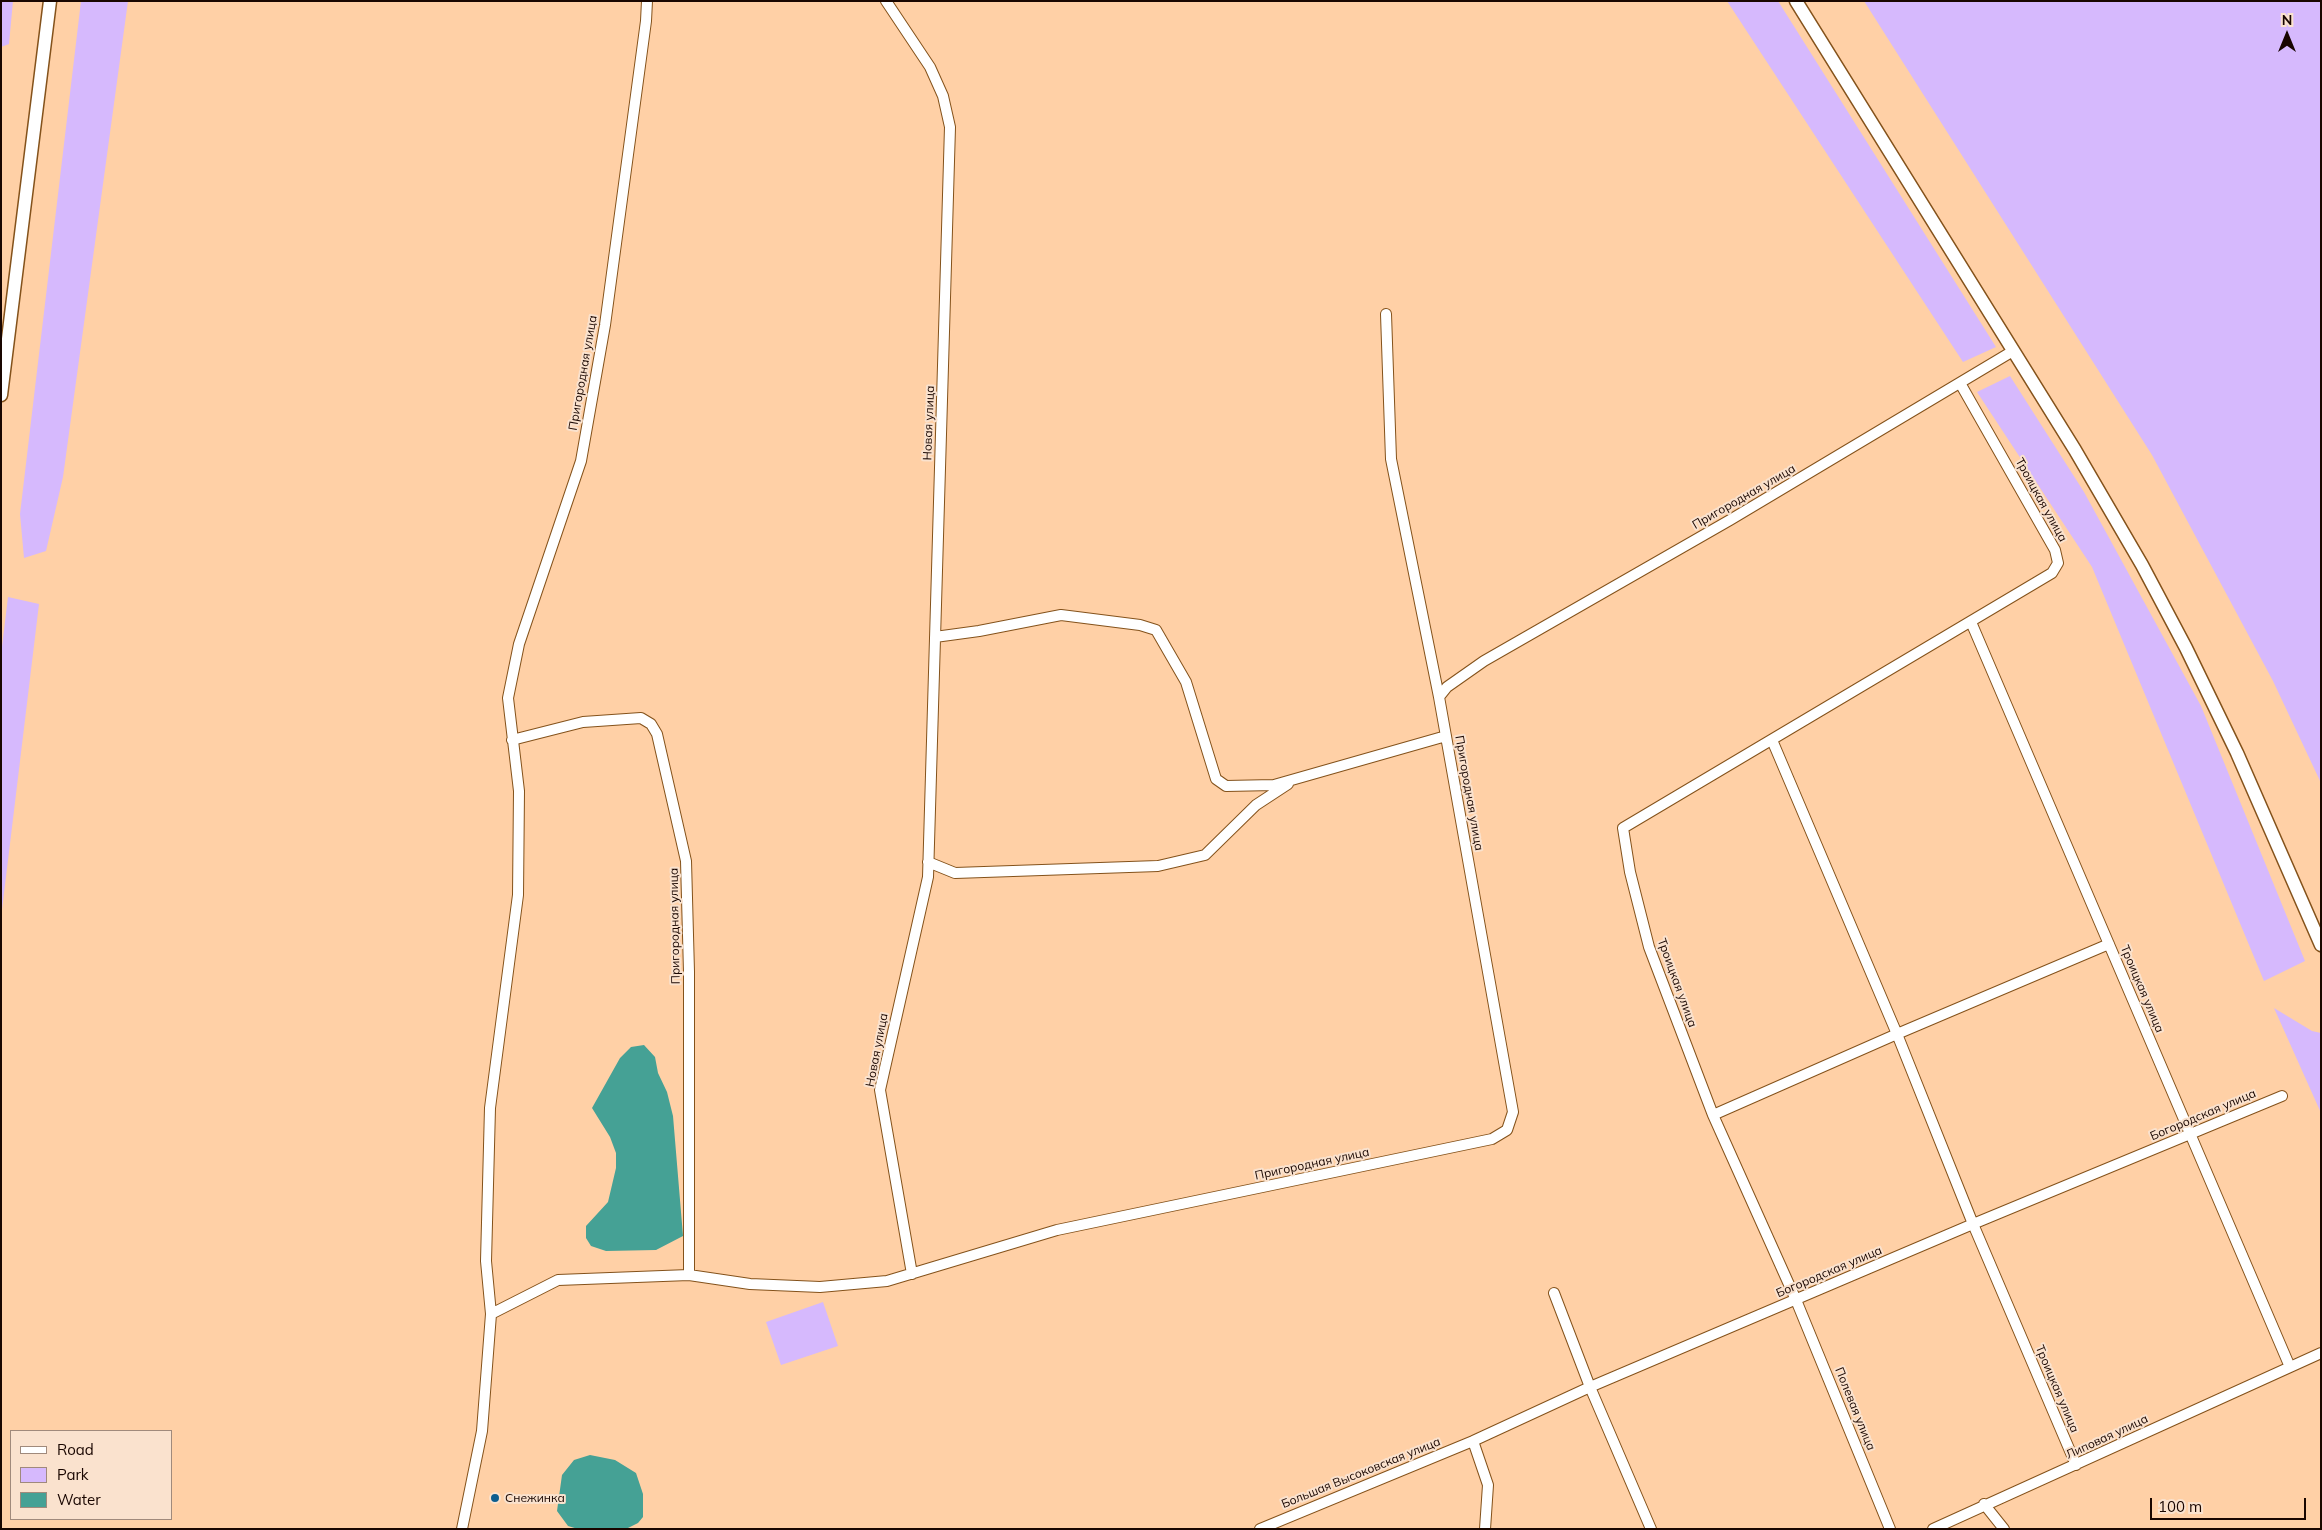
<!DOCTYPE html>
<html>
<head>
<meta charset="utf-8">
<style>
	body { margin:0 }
	#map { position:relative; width:2322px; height:1530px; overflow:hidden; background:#ffd0a6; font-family:Mulish,sans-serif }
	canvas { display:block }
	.frame { position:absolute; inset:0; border:2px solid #190600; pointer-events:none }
	.legend { position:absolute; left:10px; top:1430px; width:162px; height:90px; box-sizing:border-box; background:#fae2ce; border:1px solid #a08a7c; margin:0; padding:6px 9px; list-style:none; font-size:15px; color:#190600 }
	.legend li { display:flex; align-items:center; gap:10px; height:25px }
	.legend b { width:25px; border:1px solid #a08a7c }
	.north { position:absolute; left:2262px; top:10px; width:50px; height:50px; -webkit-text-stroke:4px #fae2ce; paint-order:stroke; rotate:0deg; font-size:14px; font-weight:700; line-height:20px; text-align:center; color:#190600 }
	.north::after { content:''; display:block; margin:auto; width:18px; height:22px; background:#190600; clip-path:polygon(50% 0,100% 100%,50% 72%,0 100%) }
	.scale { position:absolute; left:2150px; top:1498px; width:156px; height:22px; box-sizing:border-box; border:2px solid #190600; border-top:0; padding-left:6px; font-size:15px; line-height:18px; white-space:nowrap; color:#190600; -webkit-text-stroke:4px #fae2ce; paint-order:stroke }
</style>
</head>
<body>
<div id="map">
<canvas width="2322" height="1530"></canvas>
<div class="frame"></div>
<ul class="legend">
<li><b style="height:6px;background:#fff"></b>Road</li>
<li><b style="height:14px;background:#d6b9fd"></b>Park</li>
<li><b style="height:14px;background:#45a195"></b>Water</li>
</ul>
<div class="north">N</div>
<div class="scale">100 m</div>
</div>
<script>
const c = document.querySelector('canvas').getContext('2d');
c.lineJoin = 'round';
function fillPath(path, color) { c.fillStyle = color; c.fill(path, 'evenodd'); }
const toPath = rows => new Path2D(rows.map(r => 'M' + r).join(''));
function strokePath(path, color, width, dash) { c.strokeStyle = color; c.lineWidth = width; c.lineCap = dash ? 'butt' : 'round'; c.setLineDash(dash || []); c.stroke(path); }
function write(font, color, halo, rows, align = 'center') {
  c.font = font + ' Mulish,sans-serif'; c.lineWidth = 4; c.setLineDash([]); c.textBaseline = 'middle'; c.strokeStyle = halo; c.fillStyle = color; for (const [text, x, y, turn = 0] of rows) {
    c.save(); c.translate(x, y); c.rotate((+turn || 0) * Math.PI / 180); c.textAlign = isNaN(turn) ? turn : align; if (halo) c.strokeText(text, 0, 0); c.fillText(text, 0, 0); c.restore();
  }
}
fillPath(toPath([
	[1,1,13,1,9,44,1,47],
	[81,1,128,1,63,477,46,551,24,558,20,514],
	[1727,1,1778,1,1996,347,1963,362],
	[1864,1,2321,1,2321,783,2273,681,2152,455],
	[2010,376,2084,492,2201,706,2305,961,2264,981,2092,567,1977,392],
	[8,597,39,604,1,918,1,655],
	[2274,1008,2312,1031,2321,1033,2321,1113],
	[823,1302,838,1346,781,1365,766,1322]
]), '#d6b9fd');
fillPath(toPath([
	[644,1045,655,1057,658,1073,667,1092,673,1116,683,1236,656,1250,606,1251,591,1246,586,1238,586,1226,608,1202,616,1168,616,1153,610,1137,592,1108,620,1058,631,1047],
	[590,1455,615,1460,636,1473,643,1494,643,1517,638,1523,626,1529,578,1529,568,1526,557,1511,562,1475,574,1460]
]), '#45a195');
const minor = toPath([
	[886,1,930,67,943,96,950,127,928,877,880,1090,912,1274],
	[1971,622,2290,1367],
	[935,637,979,631,1061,615,1140,625,1156,630,1186,682,1216,779,1226,786,1274,785,1446,736],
	[1439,697,1447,687,1484,661,1730,520,2013,351],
	[512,740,583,722,641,718,651,724,657,734,686,861,689,972,689,1275],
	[1772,740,1897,1034,1973,1224,2076,1465],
	[928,862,955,873,1158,866,1205,855,1256,805,1288,784],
	[1713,1115,1897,1034,2109,944],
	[1554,1293,1590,1387,1651,1529],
	[491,1314,558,1280,689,1275,750,1284,820,1287,887,1281,1057,1230,1492,1139,1507,1130,1513,1112,1439,697,1391,459,1386,314],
	[1473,1441,1488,1485,1485,1529],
	[1984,1504,2004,1529],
	[462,1529,482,1431,491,1314,486,1261,490,1108,518,895,519,791,508,698,519,644,581,461,605,325,646,21,647,1],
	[1260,1529,1473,1441,1590,1387,1973,1224,2282,1096],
	[1890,1529,1796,1300,1713,1115,1649,947,1630,872,1623,828,2052,573,2058,563,2055,550,1960,383],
	[1933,1529,2321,1353]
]);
const tertiary = toPath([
	[1796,1,2075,450,2142,565,2186,648,2237,753,2321,945],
	[1,395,50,1]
]);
strokePath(minor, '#84521b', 12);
strokePath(tertiary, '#84521b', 15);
strokePath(minor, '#fff', 10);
strokePath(tertiary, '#fff', 12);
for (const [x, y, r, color] of [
	[495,1498,5,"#0c5d8f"]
]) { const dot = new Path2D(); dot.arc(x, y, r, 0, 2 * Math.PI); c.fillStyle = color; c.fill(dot); strokePath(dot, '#fae2ce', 2); }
write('12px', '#190600', '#fae2ce', [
	["Пригородная улица",583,373,-80],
	["Новая улица",929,423,-88],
	["Пригородная улица",1744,497,-30],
	["Троицкая улица",2041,500,61],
	["Пригородная улица",1469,793,80],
	["Пригородная улица",675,926,-91],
	["Троицкая улица",1677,983,70],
	["Троицкая улица",2142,989,67],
	["Новая улица",877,1050,-79],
	["Богородская улица",2203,1115,-23],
	["Пригородная улица",1312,1164,-12],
	["Богородская улица",1829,1272,-23],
	["Троицкая улица",2057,1389,67],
	["Полевая улица",1855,1409,68],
	["Липовая улица",2107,1437,-25],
	["Большая Высоковская улица",1361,1473,-22]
]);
write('12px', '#190600', '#fae2ce', [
	["Снежинка",505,1498]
], 'left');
</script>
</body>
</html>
